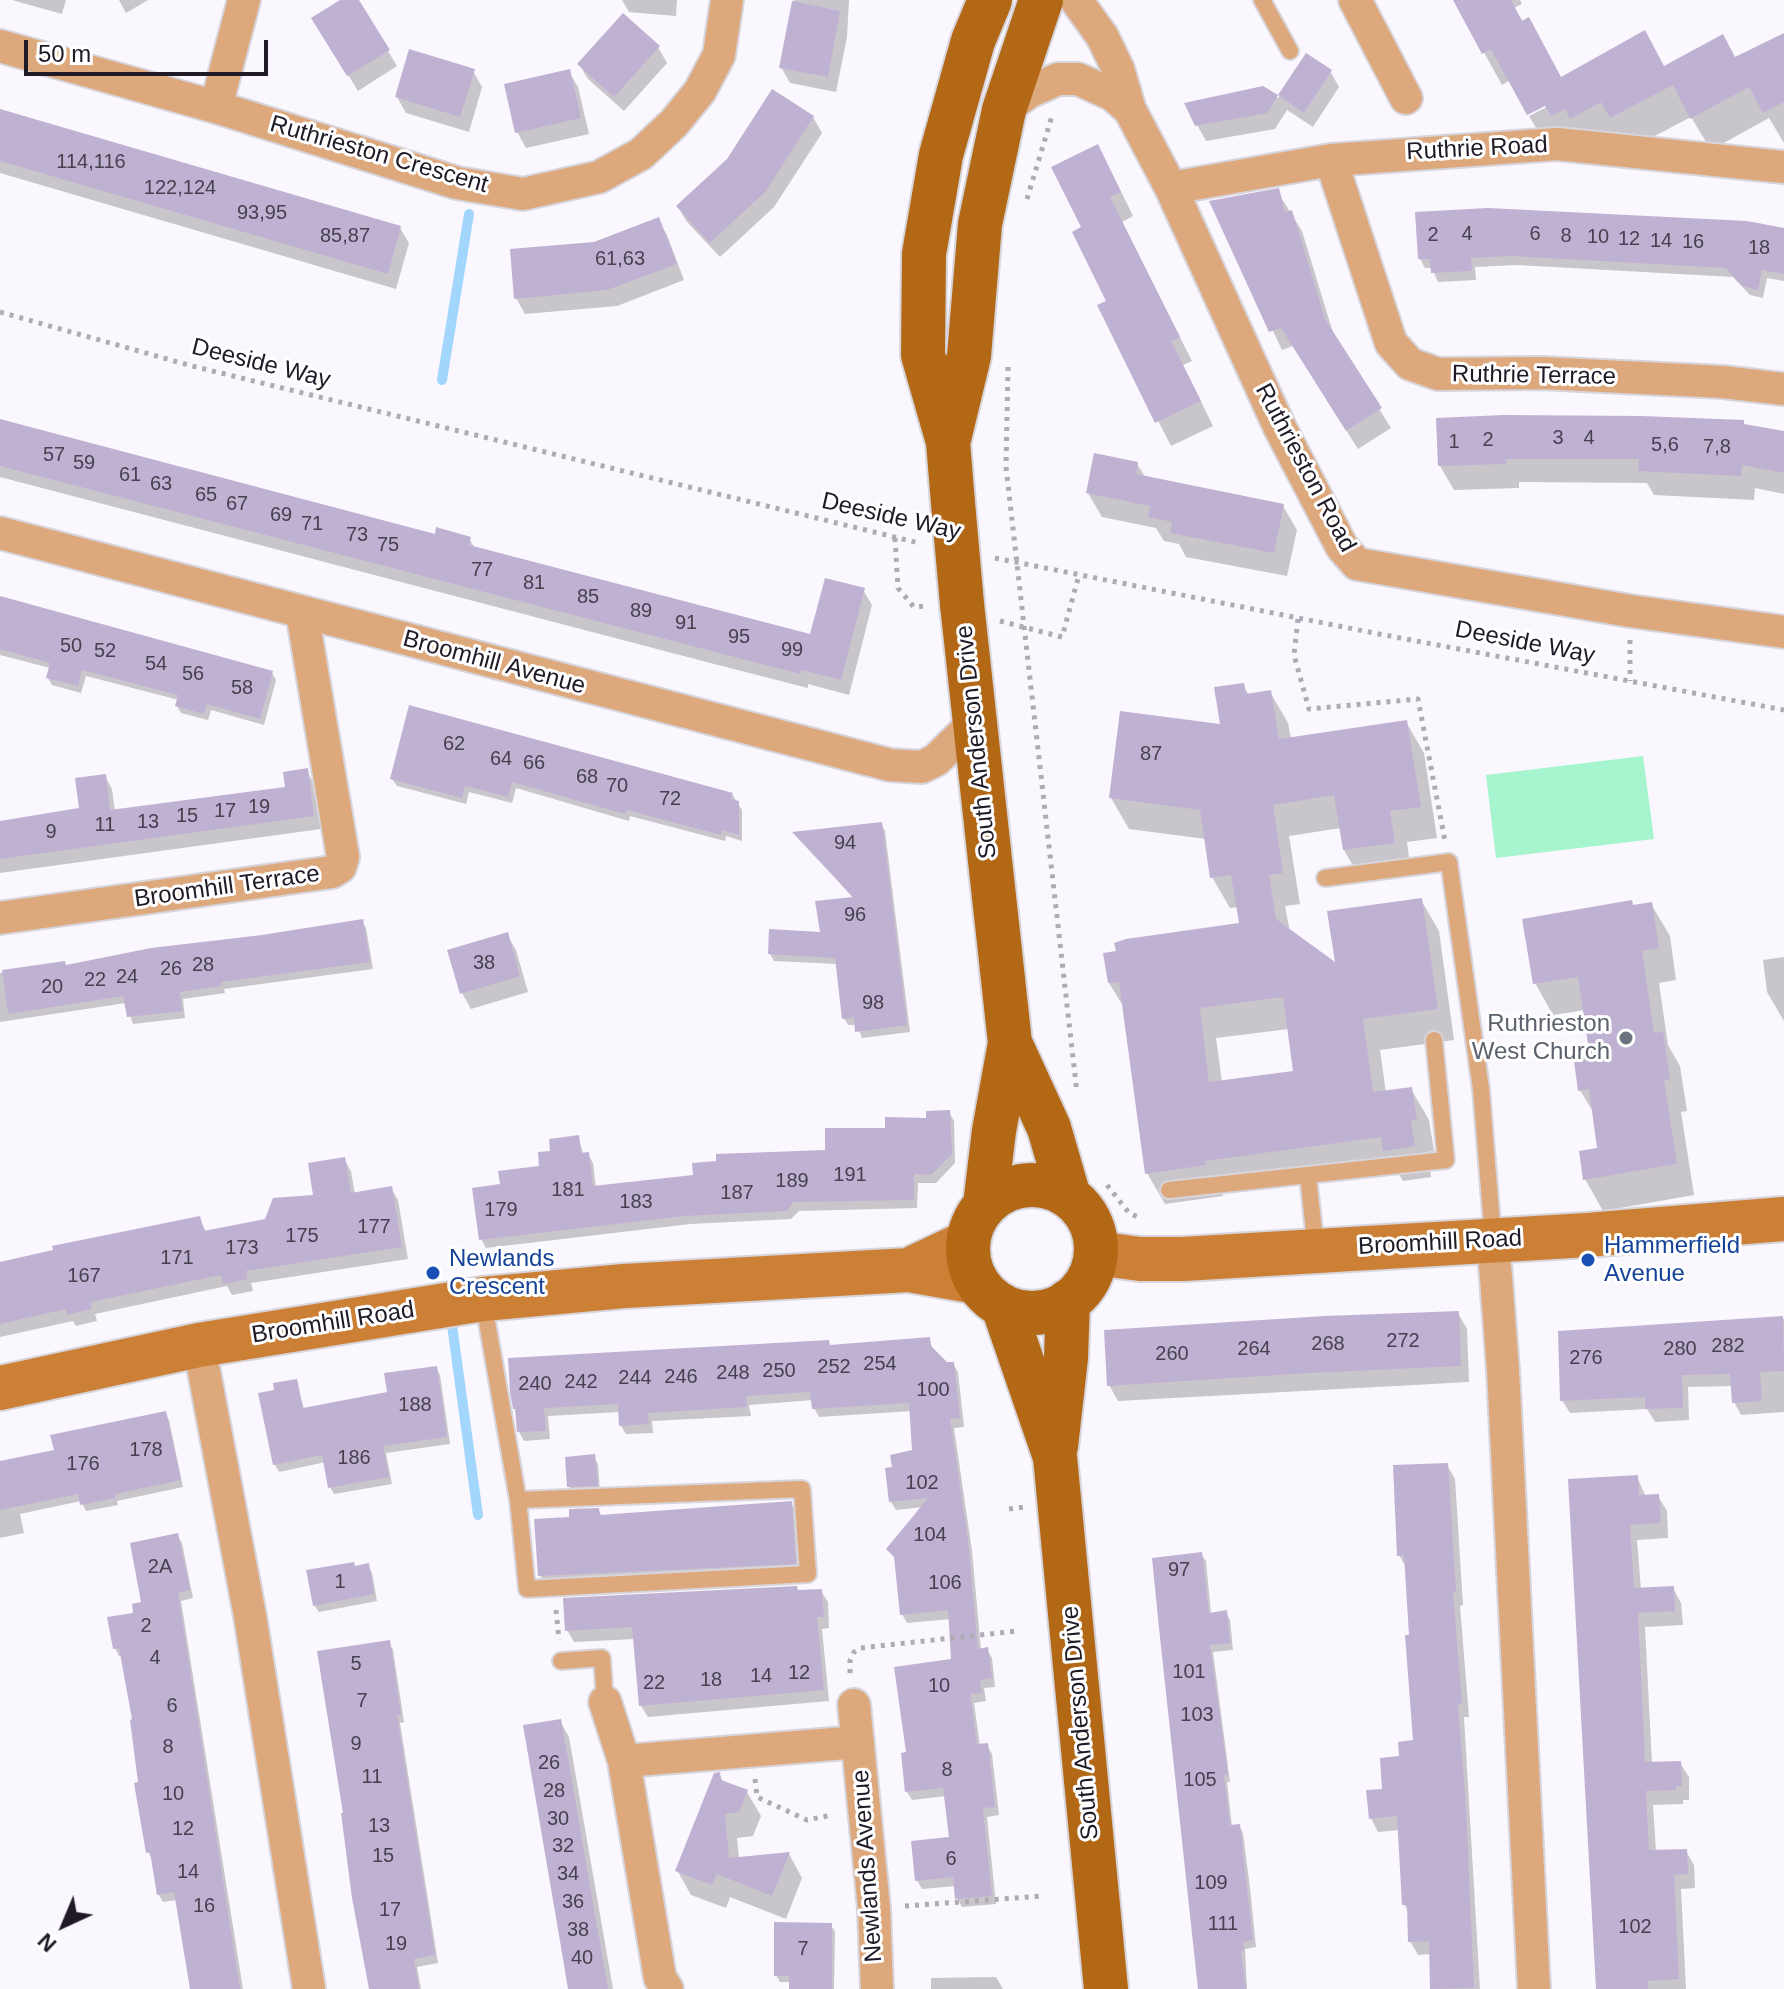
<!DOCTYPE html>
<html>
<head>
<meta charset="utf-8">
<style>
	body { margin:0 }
	#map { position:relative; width:1784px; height:1989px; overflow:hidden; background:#faf7fe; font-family:Helvetica,sans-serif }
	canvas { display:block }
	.north { position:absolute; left:24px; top:1885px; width:80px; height:80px; -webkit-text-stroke:6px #fff; paint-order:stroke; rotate:224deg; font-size:22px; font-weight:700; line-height:32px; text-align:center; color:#1f1a26 }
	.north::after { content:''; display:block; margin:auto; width:28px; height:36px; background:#1f1a26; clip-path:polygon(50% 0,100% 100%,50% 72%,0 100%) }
	.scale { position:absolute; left:24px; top:40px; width:244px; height:36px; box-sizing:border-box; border:4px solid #1f1a26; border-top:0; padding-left:10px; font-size:24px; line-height:28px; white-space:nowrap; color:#1f1a26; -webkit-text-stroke:6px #fff; paint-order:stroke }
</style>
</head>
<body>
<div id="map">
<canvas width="1784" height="1989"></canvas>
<div class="north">N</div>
<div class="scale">50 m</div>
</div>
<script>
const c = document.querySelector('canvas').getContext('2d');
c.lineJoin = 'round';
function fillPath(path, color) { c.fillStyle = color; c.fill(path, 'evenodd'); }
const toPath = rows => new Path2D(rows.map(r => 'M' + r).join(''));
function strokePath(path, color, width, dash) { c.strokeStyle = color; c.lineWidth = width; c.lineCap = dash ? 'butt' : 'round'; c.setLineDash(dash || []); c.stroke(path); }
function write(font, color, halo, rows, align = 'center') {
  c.font = font + ' Helvetica,sans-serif'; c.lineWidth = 6; c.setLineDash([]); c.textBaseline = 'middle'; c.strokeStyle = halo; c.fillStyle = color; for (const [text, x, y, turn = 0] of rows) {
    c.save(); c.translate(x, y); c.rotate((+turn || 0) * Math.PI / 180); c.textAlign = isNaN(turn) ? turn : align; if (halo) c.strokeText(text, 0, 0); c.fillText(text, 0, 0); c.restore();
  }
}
fillPath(toPath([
	[1643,756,1654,839,1496,858,1486,775]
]), '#a6f5ce');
fillPath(toPath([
	[12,0,66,0,62,14],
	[119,0,148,0,126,13],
	[344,0,357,0,397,66,358,91,323,34],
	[622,0,677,0,676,16,629,12],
	[794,0,849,0,847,37,836,92,790,83,781,67],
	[1455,0,1520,0,1522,4,1514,8,1561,79,1735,59,1784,35,1784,143,1769,118,1711,150,1691,117,1630,149,1621,133,1590,149,1547,146,1529,116,1555,103,1510,80,1502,85],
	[658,47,667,63,624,111,588,79,579,64],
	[1306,56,1330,71,1339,87,1313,127,1287,110,1275,129,1206,141,1197,125,1263,89,1278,98],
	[473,71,482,87,469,132,406,113,397,97],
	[569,72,578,87,589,134,526,148,517,132],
	[0,113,400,228,409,243,396,289,0,173],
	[813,117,822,133,774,207,720,257,687,222,678,207,729,160],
	[1111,171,1133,216,1122,222,1192,361,1183,365,1213,426,1171,446,1099,306,1109,302,1083,228],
	[1277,191,1302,231,1334,336,1391,428,1358,449,1293,346,1282,350,1212,202],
	[658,220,667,235,684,280,617,306,525,314,516,298],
	[1784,230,1784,281,1767,278,1763,298,1750,295,1733,277,1517,265,1475,267,1476,280,1438,282,1432,268,1425,268,1420,259],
	[0,421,436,536,469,539,475,548,811,636,863,590,872,605,849,695,808,684,808,688,718,665,0,477],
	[1745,426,1784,433,1784,494,1755,488,1754,500,1654,495,1647,483,1519,482,1519,488,1454,490,1440,466],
	[1137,464,1146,478,1283,506,1297,530,1287,576,1186,557,1179,544,1164,541,1156,528,1102,517,1088,493],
	[0,600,272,673,276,680,264,725,211,710,208,720,181,713,177,706,179,700,86,676,81,693,52,685,48,678,50,668,0,655],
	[1243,685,1249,695,1270,692,1288,723,1291,739,1406,722,1424,753,1437,838,1407,842,1411,874,1362,881,1344,850,1341,828,1289,836,1300,904,1285,906,1290,932,1337,967,1421,900,1439,931,1454,1040,1380,1050,1386,1093,1411,1089,1429,1120,1434,1151,1428,1152,1431,1177,1403,1181,1395,1168,1222,1192,1223,1196,1165,1204,1147,1173,1125,1009,1109,983,1241,925,1238,907,1230,908,1212,877,1206,839,1129,829,1111,798,1222,726],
	[1289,1029,1295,1073,1222,1082,1216,1038],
	[411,707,732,794,742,810,742,841,726,836,725,841,630,816,629,821,516,788,512,803,469,792,466,804,397,786,392,779],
	[306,770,314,784,321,829,0,873,0,823,81,810,105,776,112,789,115,812,287,789],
	[881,824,885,831,910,1032,862,1038,857,1025,848,1025,844,1018,837,964,774,961,770,954,822,934,854,899,795,833],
	[1651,904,1670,936,1676,980,1659,983,1668,1045,1680,1066,1687,1111,1681,1112,1694,1195,1603,1211,1585,1179,1600,1150,1595,1115,1580,1090,1590,1045,1585,1010,1553,1015,1535,983,1633,906],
	[362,921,366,928,373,969,224,989,225,993,183,999,185,1018,133,1024,126,1003,0,1022,0,973,64,964,66,967],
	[507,935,516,950,528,992,471,1009,462,993],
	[1784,957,1784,1021,1767,992,1763,960],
	[949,1112,954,1121,955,1163,936,1183,918,1183,917,1208,799,1211,791,1219,690,1224,486,1248,481,1239,502,1186,542,1168,552,1153,578,1138,584,1155,588,1154,593,1163,596,1188,695,1177,827,1152,887,1130],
	[344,1159,351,1171,355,1195,391,1188,398,1200,408,1259,251,1283,253,1291,232,1295,227,1286,95,1314,97,1321,76,1326,73,1321,0,1337,0,1264,199,1218,207,1233,266,1220,315,1197],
	[1458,1313,1467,1329,1469,1382,1118,1401,1109,1385],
	[1784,1319,1784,1412,1741,1415,1734,1402,1733,1386,1688,1387,1689,1420,1655,1422,1647,1409,1570,1413,1562,1400,1560,1333],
	[929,1339,934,1352,946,1364,953,1364,958,1372,964,1427,954,1428,972,1551,981,1650,987,1650,992,1658,995,1687,984,1688,986,1701,974,1703,980,1746,987,1745,992,1754,999,1815,987,1817,996,1904,962,1907,957,1898,956,1886,922,1889,917,1880,951,1839,946,1796,912,1800,907,1792,908,1754,953,1661,951,1619,907,1623,902,1614,897,1561,888,1549,923,1507,896,1510,891,1502,894,1469,915,1452,912,1411,819,1417,814,1408,813,1400,749,1405,751,1416,652,1421,653,1433,626,1434,621,1426,620,1412,548,1416,550,1439,524,1441,519,1432,518,1413,828,1342,831,1347],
	[436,1368,440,1375,450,1444,386,1453,392,1484,334,1494,330,1487,326,1462,279,1472,275,1465,276,1391,296,1381,304,1409,389,1394],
	[165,1413,169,1420,183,1487,117,1501,118,1505,86,1511,81,1501,20,1514,24,1533,0,1538,0,1464,56,1452],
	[594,1457,598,1464,600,1493,573,1494,569,1486],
	[1447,1465,1455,1479,1463,1605,1460,1606,1469,1717,1464,1717,1480,1989,1431,1989,1431,1954,1418,1955,1410,1941,1409,1913,1404,1904,1400,1830,1378,1832,1371,1818,1401,1758,1416,1742,1406,1567,1399,1555],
	[1637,1477,1646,1497,1658,1496,1667,1511,1668,1538,1637,1540,1641,1590,1673,1588,1681,1603,1683,1625,1645,1627,1652,1764,1680,1763,1689,1777,1689,1800,1683,1800,1683,1804,1653,1805,1656,1852,1686,1851,1694,1865,1695,1888,1681,1889,1686,1989,1598,1989,1570,1481],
	[791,1503,795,1510,799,1570,544,1583,540,1575,571,1519,598,1510,602,1516],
	[177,1535,182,1543,193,1598,181,1601,243,1989,192,1989,177,1900,163,1902,159,1895,153,1861,148,1852,134,1721,122,1655,119,1656,115,1648,144,1603],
	[1201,1554,1206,1561,1211,1614,1226,1612,1230,1620,1233,1650,1213,1652,1230,1782,1227,1782,1232,1827,1239,1826,1243,1833,1250,1888,1256,1947,1245,1949,1247,1989,1200,1989],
	[368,1566,372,1573,377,1601,319,1612,314,1605,355,1568],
	[821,1591,828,1602,829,1628,822,1629,829,1701,648,1717,641,1706,635,1639,574,1642,567,1630,799,1592],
	[389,1643,393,1650,404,1722,400,1723,438,1963,417,1967,421,1989,371,1989],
	[560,1721,569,1737,613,1989,570,1989],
	[719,1774,724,1783,747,1792,761,1816,753,1836,737,1838,739,1859,789,1854,802,1878,786,1919,730,1897,726,1908,691,1895,677,1870],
	[831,1925,835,1932,834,1989,791,1989,791,1982,780,1982,776,1975],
	[996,1977,1003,1989,931,1989,931,1978]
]), '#0003');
strokePath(toPath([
	[442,380,469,214],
	[451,1318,478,1515]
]), '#a2d6fd', 10);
fillPath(toPath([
	[340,0,359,0,390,50,347,76,311,18],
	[1453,0,1511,0,1522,21,1529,17,1561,77,1645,30,1664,66,1723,34,1735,57,1784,33,1784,102,1763,113,1749,87,1690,119,1673,85,1610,118,1601,102,1570,119,1565,109,1551,116,1545,106,1527,115,1491,49,1482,54],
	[792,1,840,11,828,77,779,68],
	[623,13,660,46,614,97,577,64],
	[409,49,475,69,460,117,395,97],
	[1306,53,1332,70,1304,113,1278,95],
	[570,69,581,118,515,133,504,84],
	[1263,86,1278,95,1267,113,1195,126,1184,103],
	[772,89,814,116,766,191,710,243,676,206,727,159],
	[0,109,401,226,388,274,0,161],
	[1098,144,1121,192,1110,197,1180,337,1171,341,1201,401,1155,423,1097,305,1106,301,1072,232,1081,227,1051,167],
	[1279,188,1285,212,1292,210,1325,319,1382,408,1346,431,1281,328,1269,332,1209,201],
	[1488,208,1747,221,1784,228,1784,274,1762,270,1758,290,1742,286,1726,268,1511,256,1471,258,1472,271,1431,273,1430,259,1418,259,1415,212],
	[659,217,677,264,607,290,514,299,510,249,594,242],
	[1504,415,1641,416,1744,420,1744,424,1784,431,1784,473,1742,465,1741,476,1638,471,1639,459,1506,459,1506,464,1438,466,1436,418],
	[0,419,435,534,436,527,471,537,469,545,810,634,825,578,865,588,841,680,801,670,800,674,0,466],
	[1094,453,1138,462,1136,474,1284,504,1274,553,1170,533,1172,522,1148,517,1150,506,1086,493],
	[0,596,273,671,260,719,207,704,204,714,175,706,178,695,82,670,78,686,46,678,50,663,0,649],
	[1244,683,1246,694,1271,690,1279,739,1407,720,1421,807,1390,811,1395,843,1343,850,1334,795,1273,805,1283,873,1269,875,1276,919,1335,962,1327,911,1422,898,1438,1009,1363,1019,1373,1092,1412,1087,1417,1120,1411,1121,1415,1146,1383,1151,1381,1137,1205,1161,1206,1165,1145,1174,1119,982,1108,983,1103,953,1116,951,1114,943,1126,939,1239,923,1231,875,1210,878,1200,810,1109,798,1120,711,1220,724,1214,687],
	[1283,997,1293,1071,1209,1082,1200,1008],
	[409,705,733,793,731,799,739,801,739,835,723,830,721,835,627,810,625,814,512,782,508,797,465,786,462,798,390,779],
	[308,768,314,816,0,859,0,821,79,808,75,778,106,774,110,810,285,787,283,772],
	[882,822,907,1025,855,1032,854,1018,842,1019,835,958,768,954,769,929,820,932,815,901,853,897,792,832],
	[1632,900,1633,905,1652,902,1659,948,1642,951,1654,1033,1663,1032,1670,1079,1664,1080,1677,1164,1583,1180,1579,1151,1597,1148,1589,1089,1578,1091,1572,1046,1588,1044,1578,977,1533,984,1522,919],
	[363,919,370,962,221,982,222,986,180,992,182,1011,127,1017,123,996,8,1014,2,970,65,961,66,965,151,948,262,935],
	[508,932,520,976,460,994,447,950],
	[950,1110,952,1154,931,1175,914,1174,914,1200,794,1202,786,1211,684,1216,479,1240,472,1188,500,1184,498,1171,539,1166,538,1152,550,1151,549,1139,579,1135,581,1153,589,1152,593,1186,693,1175,692,1163,716,1161,716,1154,825,1150,825,1128,885,1128,885,1117,926,1118,926,1111],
	[345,1157,351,1193,392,1186,402,1247,246,1271,248,1279,223,1284,221,1275,90,1302,92,1309,67,1315,66,1309,0,1324,0,1262,53,1250,52,1246,200,1216,204,1231,265,1219,273,1198,313,1195,308,1163],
	[1459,1311,1461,1366,1310,1373,1107,1386,1104,1330,1325,1316],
	[1783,1316,1784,1371,1760,1372,1762,1401,1732,1403,1730,1374,1682,1375,1683,1408,1645,1409,1645,1397,1560,1401,1558,1331],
	[930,1337,931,1346,947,1362,954,1362,960,1418,950,1419,968,1540,978,1649,988,1647,992,1678,980,1680,982,1693,970,1694,977,1744,988,1743,995,1807,983,1808,992,1896,955,1899,953,1877,915,1881,911,1841,949,1837,943,1788,905,1792,901,1753,906,1752,894,1667,951,1659,948,1610,900,1615,894,1557,886,1549,928,1498,889,1502,885,1468,892,1467,890,1455,912,1450,909,1403,812,1409,810,1392,746,1396,747,1407,648,1413,649,1424,619,1426,618,1404,544,1408,546,1431,517,1432,515,1409,513,1409,510,1392,508,1358,829,1340,830,1345],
	[437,1366,447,1437,383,1446,389,1477,328,1488,322,1455,273,1465,258,1393,274,1390,273,1383,297,1379,303,1408,387,1392,384,1373],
	[166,1411,181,1480,115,1494,115,1498,80,1505,78,1494,0,1510,0,1461,54,1450,50,1435],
	[595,1454,598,1486,567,1487,565,1457],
	[1448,1463,1456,1592,1453,1592,1462,1703,1458,1704,1466,1807,1474,1988,1430,1989,1429,1941,1408,1942,1407,1905,1402,1905,1397,1816,1369,1819,1366,1790,1382,1789,1380,1758,1399,1756,1398,1742,1413,1740,1405,1635,1409,1635,1404,1555,1397,1556,1393,1465],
	[1638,1475,1639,1495,1659,1494,1661,1523,1630,1525,1634,1588,1674,1586,1675,1611,1638,1613,1645,1762,1681,1761,1682,1786,1676,1786,1676,1790,1646,1791,1649,1850,1687,1849,1688,1874,1674,1875,1679,1979,1648,1981,1648,1989,1596,1989,1568,1479],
	[792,1501,796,1564,538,1576,534,1519,569,1517,569,1509,599,1508,600,1515],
	[178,1533,190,1590,178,1593,240,1989,190,1989,174,1892,157,1895,150,1852,146,1853,134,1783,138,1782,130,1720,132,1719,119,1648,113,1649,107,1617,133,1613,132,1604,141,1602,130,1543],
	[1202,1552,1209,1613,1227,1610,1230,1643,1210,1645,1228,1775,1224,1775,1230,1825,1240,1824,1246,1879,1253,1940,1243,1942,1244,1950,1241,1951,1246,1989,1198,1989,1159,1628,1152,1558],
	[354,1562,355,1566,369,1563,374,1594,313,1606,306,1570],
	[797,1586,798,1590,822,1589,824,1617,817,1617,824,1690,639,1706,632,1627,565,1631,563,1598],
	[390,1640,401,1715,397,1715,435,1955,414,1959,419,1989,369,1989,352,1898,341,1813,343,1813,317,1651],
	[561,1719,566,1747,608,1989,568,1989,561,1947,523,1725],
	[720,1772,721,1780,748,1790,739,1812,725,1814,729,1858,790,1852,772,1896,717,1874,712,1885,675,1871,714,1773],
	[774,1922,832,1923,832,1989,789,1989,789,1976,774,1976]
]), '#bfb1d1');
const lane = toPath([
	[1262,0,1290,51],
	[1325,878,1449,862,1481,1089,1493,1237],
	[1308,1176,1316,1250],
	[1169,1190,1446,1160,1434,1040],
	[483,1299,518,1500,527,1589,808,1574,802,1489,518,1500],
	[561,1661,602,1658,605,1702]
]);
const street = toPath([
	[1076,0,1102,36,1118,69,1130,110,1171,188,1279,426,1342,547,1357,564,1630,611,1784,632],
	[1355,0,1406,98],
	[0,46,216,107,244,0],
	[216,107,457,183,523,194,599,177,641,154,674,123,700,91,719,55,727,0],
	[1004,110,1029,92,1058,79,1078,79,1113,95,1130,110],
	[1331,160,1391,343,1410,364,1438,374,1542,373,1723,382,1784,389],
	[1171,188,1331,160,1557,144,1784,167],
	[0,533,890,765,922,767,936,760,975,722],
	[0,918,332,872,340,867,343,857,302,612],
	[1493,1239,1503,1370,1534,1989],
	[199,1345,250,1616,309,1989],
	[605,1702,624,1761,660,1978,667,1989],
	[854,1705,874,1908,877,1989],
	[624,1761,858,1742]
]);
const secondary = toPath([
	[1096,1253,1140,1259,1183,1259,1587,1235,1784,1219],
	[909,1270,968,1242],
	[0,1388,199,1345,483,1299,624,1286,909,1270,977,1282]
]);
const primary = toPath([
	[949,439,969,356,980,224,1004,110,1041,0],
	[953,503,948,442,923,355,924,254,941,155,973,41,990,0],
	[962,604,1010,1043,994,1131,985,1205],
	[1010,1043,1049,1128,1069,1197],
	'968 1249a64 64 0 1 1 128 0a64 64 0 1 1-128 0Z',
	[1003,1306,1055,1457,1106,1989],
	[1056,1446,1066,1358,1068,1301]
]);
strokePath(lane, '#d7d4db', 20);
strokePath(street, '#d7d4db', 36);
strokePath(secondary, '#d7d4db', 48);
strokePath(primary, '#d7d4db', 48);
strokePath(toPath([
	[1027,199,1052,116],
	[0,312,192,366,919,543],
	[1008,367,1006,467,1077,1093],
	[895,538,898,588,914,607,926,606],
	[995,558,1379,634,1784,710],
	[1298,619,1294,655,1309,709,1418,699,1445,841],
	[1000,621,1062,637,1079,575],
	[1630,640,1630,681],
	[1107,1185,1129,1213,1142,1219],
	[1009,1509,1024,1507],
	[556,1610,559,1640],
	[850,1673,850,1661,854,1652,860,1648,1017,1631],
	[755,1779,757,1797,807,1820,832,1815],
	[905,1906,1043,1896]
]), '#afabb4', 5, [4, 6]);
strokePath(lane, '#dda97c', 16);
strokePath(street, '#dda97c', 32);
strokePath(secondary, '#cc8035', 44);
strokePath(primary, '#b26814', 44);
const primaryBridge = toPath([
	[953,503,962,604]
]);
strokePath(primaryBridge, '#d7d4db', 48, []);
strokePath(primaryBridge, '#b26814', 44);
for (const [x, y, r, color] of [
	[1626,1038,8,"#6b7280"],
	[1588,1260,8,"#1a4fb4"],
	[433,1273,8,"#1a4fb4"]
]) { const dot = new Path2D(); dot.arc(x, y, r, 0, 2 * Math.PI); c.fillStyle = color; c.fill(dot); strokePath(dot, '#fff', 3); }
write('20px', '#474051', null, [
	["114,116",91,162],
	["122,124",180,188],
	["93,95",262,213],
	["4",1467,234],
	["6",1535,234],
	["2",1433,235],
	["85,87",345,236],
	["8",1566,236],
	["10",1598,237],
	["12",1629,239],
	["14",1661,241],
	["16",1693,242],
	["18",1759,248],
	["61,63",620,259],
	["3",1558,438],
	["4",1589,438],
	["2",1488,440],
	["1",1454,442],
	["5,6",1665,445],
	["7,8",1717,447],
	["57",54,455],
	["59",84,463],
	["61",130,475],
	["63",161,484],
	["65",206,495],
	["67",237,504],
	["69",281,515],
	["71",312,524],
	["73",357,535],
	["75",388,545],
	["77",482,570],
	["81",534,583],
	["85",588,597],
	["89",641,611],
	["91",686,623],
	["95",739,637],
	["50",71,646],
	["99",792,650],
	["52",105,651],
	["54",156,664],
	["56",193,674],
	["58",242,688],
	["62",454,744],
	["87",1151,754],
	["64",501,759],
	["66",534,763],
	["68",587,777],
	["70",617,786],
	["72",670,799],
	["19",259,807],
	["17",225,811],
	["15",187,816],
	["13",148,822],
	["11",105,825],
	["9",51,832],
	["94",845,843],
	["96",855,915],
	["38",484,963],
	["28",203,965],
	["26",171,969],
	["24",127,977],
	["22",95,980],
	["20",52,987],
	["98",873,1003],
	["191",850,1175],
	["189",792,1181],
	["181",568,1190],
	["187",737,1193],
	["183",636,1202],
	["179",501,1210],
	["177",374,1227],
	["175",302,1236],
	["173",242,1248],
	["171",177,1258],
	["167",84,1276],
	["272",1403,1341],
	["268",1328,1344],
	["282",1728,1346],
	["264",1254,1349],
	["280",1680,1349],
	["260",1172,1354],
	["276",1586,1358],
	["254",880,1364],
	["252",834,1367],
	["250",779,1371],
	["248",733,1373],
	["246",681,1377],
	["244",635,1378],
	["242",581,1382],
	["240",535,1384],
	["100",933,1390],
	["188",415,1405],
	["178",146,1450],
	["186",354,1458],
	["176",83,1464],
	["102",922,1483],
	["104",930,1535],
	["2A",160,1567],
	["97",1179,1570],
	["1",340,1582],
	["106",945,1583],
	["2",146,1626],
	["4",155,1658],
	["5",356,1664],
	["101",1189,1672],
	["12",799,1673],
	["14",761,1676],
	["18",711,1680],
	["22",654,1683],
	["10",939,1686],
	["7",362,1701],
	["6",172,1706],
	["103",1197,1715],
	["9",356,1744],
	["8",168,1747],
	["26",549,1763],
	["8",947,1770],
	["11",372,1777],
	["105",1200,1780],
	["28",554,1791],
	["10",173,1794],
	["30",558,1819],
	["13",379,1826],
	["12",183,1829],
	["32",563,1846],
	["15",383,1856],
	["6",951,1859],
	["14",188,1872],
	["34",568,1874],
	["109",1211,1883],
	["36",573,1902],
	["16",204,1906],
	["17",390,1910],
	["111",1223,1924],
	["102",1635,1927],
	["38",578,1930],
	["19",396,1944],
	["7",803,1949],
	["40",582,1958]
]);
write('24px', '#1f1a26', '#fff', [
	["Ruthrie Road",1477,149,-3],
	["Ruthrieston Crescent",379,155,16],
	["Deeside Way",261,364,14],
	["Ruthrie Terrace",1534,376,1],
	["Ruthrieston Road",1305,468,62],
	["Deeside Way",891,517,13],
	["Deeside Way",1525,643,11],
	["Broomhill Avenue",494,663,15],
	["South Anderson Drive",977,742,-96],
	["Broomhill Terrace",227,887,-8],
	["Broomhill Road",1440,1243,-3],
	["Broomhill Road",333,1323,-9],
	["South Anderson Drive",1081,1723,-95],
	["Newlands Avenue",868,1866,-94]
]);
write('24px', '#5b616d', '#fff', [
	["Ruthrieston",1610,1024],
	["West Church",1610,1052]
], 'right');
write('24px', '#164399', '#fff', [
	["Hammerfield",1604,1246],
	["Avenue",1604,1274],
	["Newlands",449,1259],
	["Crescent",449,1287]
], 'left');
</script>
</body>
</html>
